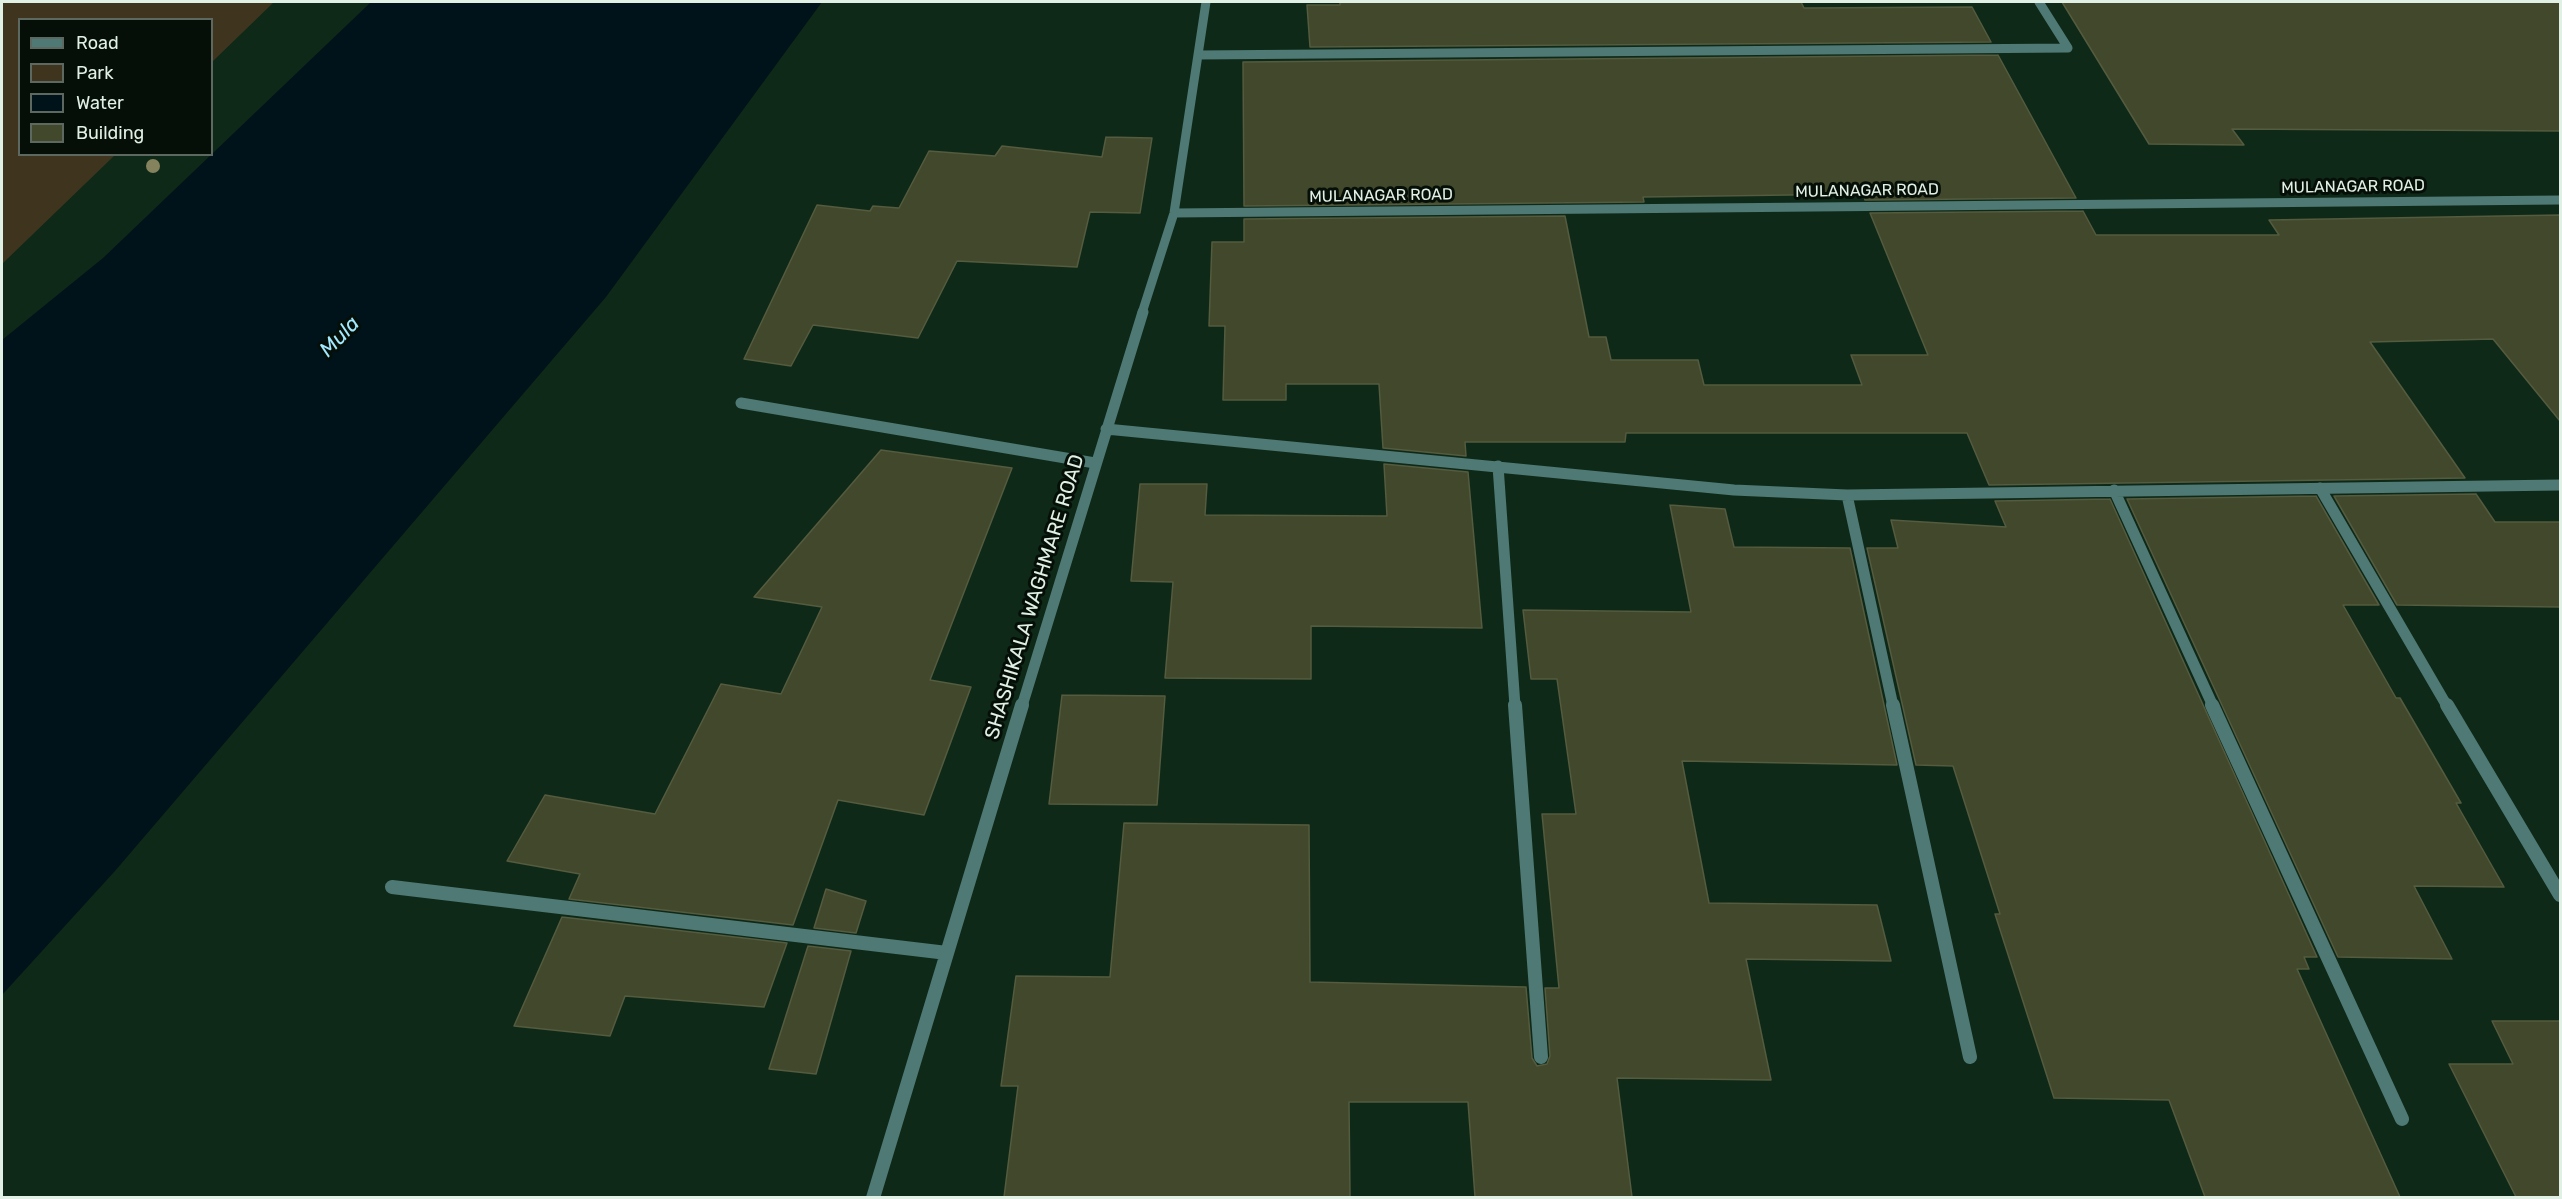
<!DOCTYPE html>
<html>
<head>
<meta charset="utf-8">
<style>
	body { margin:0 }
	#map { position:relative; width:2562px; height:1199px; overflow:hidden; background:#0f2918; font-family:Rubik,sans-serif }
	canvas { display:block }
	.frame { position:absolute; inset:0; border:3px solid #e1f0e4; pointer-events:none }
	.legend { position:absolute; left:18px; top:18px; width:195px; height:138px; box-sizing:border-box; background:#050f08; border:2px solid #5d6960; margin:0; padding:8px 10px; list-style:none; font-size:18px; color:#e1f0e4 }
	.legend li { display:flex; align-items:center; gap:12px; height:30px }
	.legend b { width:30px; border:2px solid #5d6960 }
</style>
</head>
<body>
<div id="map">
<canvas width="2562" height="1199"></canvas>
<div class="frame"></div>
<ul class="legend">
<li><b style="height:8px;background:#4e7974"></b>Road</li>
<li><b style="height:16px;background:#3f351f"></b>Park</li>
<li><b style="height:16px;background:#00131b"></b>Water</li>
<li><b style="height:16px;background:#41482b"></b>Building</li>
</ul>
</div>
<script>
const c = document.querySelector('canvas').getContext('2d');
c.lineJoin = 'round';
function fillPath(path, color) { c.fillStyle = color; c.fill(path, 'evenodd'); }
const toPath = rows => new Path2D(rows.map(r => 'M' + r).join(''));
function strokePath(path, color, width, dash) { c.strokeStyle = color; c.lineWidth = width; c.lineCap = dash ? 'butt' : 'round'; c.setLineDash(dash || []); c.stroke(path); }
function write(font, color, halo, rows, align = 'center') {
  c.font = font + ' Rubik,sans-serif'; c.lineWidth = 6; c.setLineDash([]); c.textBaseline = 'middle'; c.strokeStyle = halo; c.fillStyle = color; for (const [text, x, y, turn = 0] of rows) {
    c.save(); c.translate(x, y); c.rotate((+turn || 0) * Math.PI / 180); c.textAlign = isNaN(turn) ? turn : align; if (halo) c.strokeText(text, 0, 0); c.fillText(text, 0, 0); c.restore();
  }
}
fillPath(toPath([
	[2,2,274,2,212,62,212,20,20,20,20,154,115,155,2,264]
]), '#3f351f');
fillPath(toPath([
	[371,2,822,2,606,297,115,871,2,995,2,340,103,258]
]), '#00131b');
const building = toPath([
	[1340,2,1801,2,1804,8,1972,7,1991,42,1310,47,1307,5,1340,5,1340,2],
	[2062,2,2560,2,2560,131,2232,129,2244,145,2149,144,2062,2],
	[1998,55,2076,198,1865,200,1863,194,1643,197,1644,202,1244,206,1243,62,1998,55],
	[1106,137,1152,138,1140,213,1090,212,1077,267,957,261,918,338,813,325,791,366,744,359,817,205,870,211,873,206,899,208,929,151,995,156,1002,146,1102,157,1106,137],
	[2083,211,2096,235,2279,235,2269,220,2560,215,2560,421,2493,339,2370,342,2465,478,1989,485,1967,433,1626,433,1625,442,1465,442,1466,456,1383,448,1379,384,1286,384,1286,400,1223,400,1225,326,1209,326,1212,242,1244,242,1244,219,1565,216,1589,337,1606,337,1611,360,1698,360,1704,385,1862,385,1851,355,1928,355,1870,213,2083,211],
	[881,450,1012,468,930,680,971,687,924,815,838,800,793,925,569,899,580,874,507,861,545,795,655,814,721,684,781,694,822,607,754,597,881,450],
	[1384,464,1468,472,1482,628,1311,626,1311,679,1165,678,1173,582,1131,581,1140,484,1207,484,1205,515,1387,516,1384,464],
	[2476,494,2495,522,2560,522,2560,607,2397,605,2334,496,2476,494],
	[2316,496,2379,605,2343,605,2396,698,2400,698,2461,803,2456,803,2504,887,2414,886,2452,959,2338,957,2127,499,2316,496],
	[2110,499,2317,957,2304,957,2309,969,2297,969,2400,1197,2205,1197,2169,1100,2054,1098,1995,914,2000,914,1953,766,1916,765,1867,548,1898,548,1891,520,2006,527,1995,501,2110,499],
	[1670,505,1725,509,1734,547,1850,548,1897,765,1682,761,1709,903,1877,905,1891,961,1746,959,1771,1080,1617,1078,1632,1197,1475,1197,1468,1102,1349,1102,1350,1197,1004,1197,1018,1086,1001,1086,1016,976,1110,977,1124,823,1309,825,1310,982,1526,987,1532,1058,1537,1066,1547,1064,1550,1056,1545,988,1559,988,1542,814,1576,814,1557,679,1531,679,1523,610,1691,612,1670,505],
	[1062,695,1165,696,1157,805,1049,804,1062,695],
	[826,889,866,901,856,933,814,928,826,889],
	[562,917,787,943,764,1007,625,996,610,1036,514,1026,562,917],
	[808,946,851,951,816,1074,769,1069,808,946],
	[2492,1021,2560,1021,2560,1197,2516,1197,2449,1064,2513,1064,2492,1021]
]);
fillPath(building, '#41482b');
strokePath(building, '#545b3e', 1.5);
strokePath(toPath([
	[2039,2,2068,48],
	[1198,55,2068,48],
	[1174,213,2560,200],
	[1142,313,1174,213,1206,2]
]), '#4e7974', 9);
strokePath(toPath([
	[741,403,1095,463],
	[1106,429,1734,490,1847,495,2560,485],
	[1498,466,1515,706],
	[2320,488,2447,706],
	[2114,490,2213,706],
	[1847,495,1893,706],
	[1022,706,1143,312]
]), '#4e7974', 11);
strokePath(toPath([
	[1515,705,1541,1057],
	[1893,705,1970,1057],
	[2212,705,2402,1119],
	[2447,705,2560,895],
	[392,887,947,953],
	[873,1198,1022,705]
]), '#4e7974', 14);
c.fillStyle = '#85835d';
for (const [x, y] of [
	[153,166]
]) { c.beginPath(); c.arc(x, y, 7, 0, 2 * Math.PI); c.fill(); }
write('16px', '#e1f0e4', '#050f08', [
	["MULANAGAR ROAD",2353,187,-1],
	["MULANAGAR ROAD",1867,191,-1],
	["MULANAGAR ROAD",1381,196,-1]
]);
write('20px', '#e1f0e4', '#050f08', [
	["SHASHIKALA WAGHMARE ROAD",1035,597,-73]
]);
write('italic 21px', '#a2e8fe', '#050f08', [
	["Mula",340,337,-46]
]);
</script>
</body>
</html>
